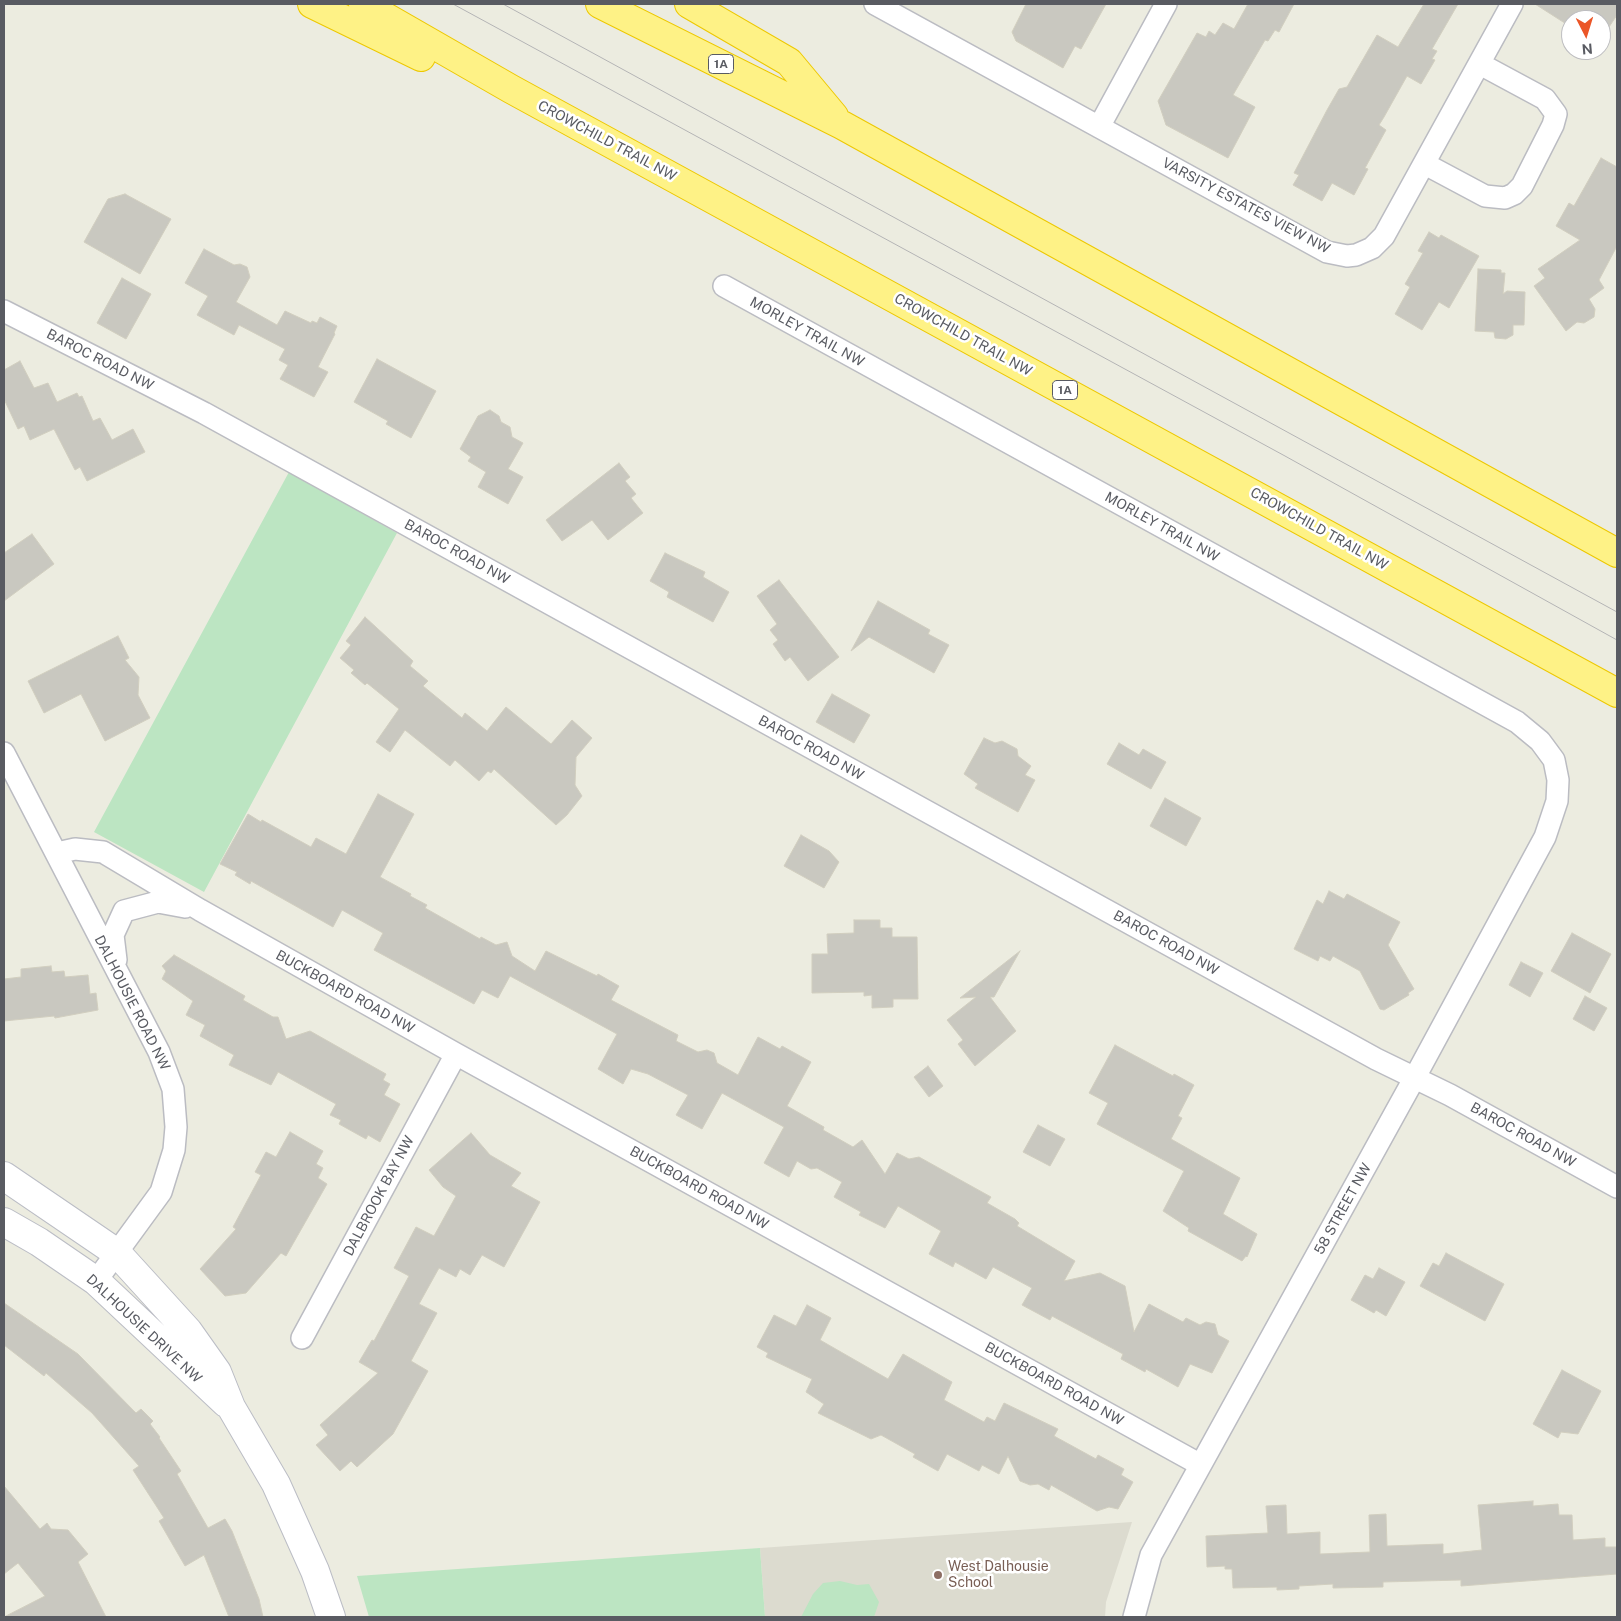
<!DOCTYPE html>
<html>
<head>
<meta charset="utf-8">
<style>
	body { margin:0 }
	#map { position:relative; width:1621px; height:1621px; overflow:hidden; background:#ecece0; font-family:"Public Sans",sans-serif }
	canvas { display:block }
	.frame { position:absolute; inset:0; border:5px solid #595b62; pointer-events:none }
	.north { position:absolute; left:1561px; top:10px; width:50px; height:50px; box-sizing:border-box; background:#fff; border:1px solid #bdbdc0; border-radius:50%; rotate:175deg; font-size:14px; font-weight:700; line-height:20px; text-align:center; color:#595b62 }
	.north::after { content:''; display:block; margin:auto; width:18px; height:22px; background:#eb5628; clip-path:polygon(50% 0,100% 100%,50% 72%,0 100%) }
</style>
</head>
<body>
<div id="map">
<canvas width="1621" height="1621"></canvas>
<div class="frame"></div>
<div class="north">N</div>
</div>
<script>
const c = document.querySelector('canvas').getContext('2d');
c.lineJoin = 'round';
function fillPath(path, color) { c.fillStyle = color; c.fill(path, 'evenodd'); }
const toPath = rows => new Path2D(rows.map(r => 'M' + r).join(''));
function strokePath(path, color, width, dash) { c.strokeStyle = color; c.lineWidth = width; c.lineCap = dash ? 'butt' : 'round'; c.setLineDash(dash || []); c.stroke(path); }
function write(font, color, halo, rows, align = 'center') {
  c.font = font + ' "Public Sans",sans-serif'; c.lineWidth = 5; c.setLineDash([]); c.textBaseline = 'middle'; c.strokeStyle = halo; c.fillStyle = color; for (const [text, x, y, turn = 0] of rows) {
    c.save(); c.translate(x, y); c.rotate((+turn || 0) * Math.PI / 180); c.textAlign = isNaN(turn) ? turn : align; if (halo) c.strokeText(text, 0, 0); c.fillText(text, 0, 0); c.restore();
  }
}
fillPath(toPath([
	[1132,1522,1106,1602,1105,1617,765,1617,760,1548]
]), '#dcdbcf');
fillPath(toPath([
	[289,472,397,533,204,892,94,832],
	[760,1548,765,1617,369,1617,357,1576],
	[840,1581,857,1585,869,1584,879,1602,874,1617,801,1617,813,1594,823,1583]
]), '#bce5c2');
const building = toPath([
	[1026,4,1106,4,1081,49,1075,46,1063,68,1016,41,1012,32,1026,4],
	[1248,4,1294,4,1279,32,1275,30,1268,41,1265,40,1233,95,1255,107,1228,158,1166,125,1158,101,1197,33,1206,37,1209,31,1215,35,1223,23,1234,29,1248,4],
	[1424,4,1458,4,1432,49,1437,51,1432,59,1435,60,1421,84,1407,76,1384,117,1379,125,1386,130,1365,168,1368,169,1354,195,1332,183,1322,201,1293,185,1299,175,1294,173,1327,110,1339,89,1347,87,1377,35,1398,47,1424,4],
	[1535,4,1617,4,1617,15,1601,39,1601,20,1571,20,1571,27,1535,4],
	[1601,158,1617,167,1617,246,1599,280,1604,288,1589,299,1595,309,1594,317,1584,323,1577,322,1566,331,1534,286,1545,278,1538,269,1580,240,1556,226,1569,203,1574,206,1601,158],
	[125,194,171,219,140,274,84,242,108,199,125,194],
	[1429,232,1439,238,1441,235,1479,256,1449,308,1439,302,1422,330,1395,314,1410,287,1405,284,1423,253,1418,251,1429,232],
	[204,249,234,265,240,264,247,267,250,277,236,302,277,325,285,311,311,323,312,321,317,323,320,317,337,326,334,333,335,334,318,367,328,372,314,397,280,379,288,365,279,360,285,349,239,325,234,335,197,315,208,296,185,283,204,249],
	[1478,269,1501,270,1501,273,1505,273,1503,294,1507,291,1525,292,1524,325,1513,325,1513,335,1506,339,1495,338,1494,332,1475,331,1478,269],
	[122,278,151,294,126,339,97,323,122,278],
	[377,359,436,391,411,438,386,424,388,421,354,402,377,359],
	[20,361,34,388,48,383,57,402,77,393,79,397,82,396,93,421,100,418,112,440,133,429,145,452,87,481,80,467,75,470,54,429,30,440,24,426,18,429,4,399,4,370,20,361],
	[490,410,499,416,501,422,510,427,512,437,523,443,508,469,523,477,508,504,478,487,486,472,468,461,471,457,460,449,478,416,490,410],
	[619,463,630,477,625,481,636,494,631,498,643,513,608,540,592,520,562,541,546,520,619,463],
	[32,534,54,564,4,601,4,553,32,534],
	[665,553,705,572,703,577,729,592,713,622,667,597,669,592,650,581,665,553],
	[779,580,839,657,808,681,790,657,785,661,773,644,778,640,770,630,777,624,757,596,779,580],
	[878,601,930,630,928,634,949,645,934,673,869,637,851,651,878,601],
	[365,617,413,661,410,666,428,681,423,686,462,718,465,713,487,731,506,707,551,744,572,720,592,738,576,757,575,785,582,796,567,815,556,825,494,769,491,773,488,771,479,781,455,760,450,766,405,730,390,752,376,742,399,709,367,683,365,685,351,673,354,670,340,658,351,645,346,641,365,617],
	[118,636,129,658,125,660,139,677,138,695,150,718,105,741,81,694,44,713,28,681,118,636],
	[832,694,870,715,854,743,816,722,832,694],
	[984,738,995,743,1002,741,1017,749,1018,756,1031,766,1025,775,1035,780,1018,812,975,788,978,784,964,774,984,738],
	[1119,743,1139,755,1143,749,1166,762,1151,789,1107,764,1119,743],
	[378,794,414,814,380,877,411,894,410,896,427,905,425,908,480,939,481,937,496,945,507,942,512,956,535,971,546,951,597,976,598,974,619,986,611,1000,678,1035,676,1041,698,1052,707,1050,714,1053,717,1063,738,1075,758,1037,780,1049,782,1046,811,1062,787,1106,824,1127,823,1130,853,1147,862,1140,885,1174,897,1153,909,1159,919,1157,991,1197,987,1203,1015,1219,1019,1223,1017,1226,1075,1261,1064,1281,1100,1273,1125,1286,1134,1332,1149,1304,1183,1322,1186,1318,1200,1325,1206,1322,1215,1324,1218,1335,1229,1341,1212,1373,1190,1364,1178,1387,1146,1369,1145,1372,1121,1359,1123,1354,1052,1316,1050,1320,1022,1305,1032,1288,993,1267,986,1279,955,1262,953,1267,929,1254,941,1231,898,1206,885,1228,859,1215,861,1212,834,1197,842,1182,817,1168,811,1169,797,1161,789,1177,764,1163,784,1127,722,1093,702,1129,676,1115,688,1095,648,1074,631,1069,623,1084,598,1069,617,1034,510,976,498,998,482,990,474,1004,374,950,383,933,342,910,333,927,251,881,250,884,235,875,237,872,220,864,248,814,261,822,262,820,311,847,316,838,346,854,378,794],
	[1165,798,1201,818,1186,846,1150,826,1165,798],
	[801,835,829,851,839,862,824,888,784,866,801,835],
	[1329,891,1344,899,1347,894,1400,922,1388,945,1414,989,1408,993,1409,995,1384,1010,1380,1009,1360,971,1333,956,1330,961,1320,956,1318,961,1294,949,1317,900,1323,904,1329,891],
	[854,920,880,920,880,928,892,928,892,937,917,937,918,999,893,999,893,1007,872,1008,872,995,864,996,864,992,812,993,812,954,828,954,827,934,854,933,854,920],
	[1572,933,1611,954,1590,993,1551,971,1572,933],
	[1020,951,994,997,990,997,1016,1031,975,1066,958,1044,963,1040,947,1020,976,997,960,998,1020,951],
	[174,955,245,996,243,1000,273,1017,278,1017,286,1039,310,1031,386,1074,383,1080,390,1084,384,1095,400,1104,380,1142,368,1135,366,1139,339,1124,341,1120,330,1115,336,1104,278,1072,271,1085,229,1065,234,1055,200,1036,205,1025,186,1015,193,1001,162,979,166,971,162,966,174,955],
	[1521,962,1543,973,1530,997,1509,985,1521,962],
	[51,966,52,972,64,971,65,977,88,975,90,994,96,993,98,1010,55,1018,54,1016,4,1021,4,979,21,977,21,969,51,966],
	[1585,996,1607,1008,1594,1031,1573,1019,1585,996],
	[1115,1045,1173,1076,1174,1074,1194,1085,1178,1116,1182,1118,1171,1139,1240,1178,1223,1214,1257,1234,1247,1257,1246,1256,1242,1261,1188,1231,1189,1228,1163,1211,1184,1171,1097,1124,1108,1103,1089,1093,1115,1045],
	[928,1066,943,1086,929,1097,914,1077,928,1066],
	[1038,1125,1065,1139,1050,1166,1023,1152,1038,1125],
	[290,1132,323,1151,316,1164,323,1168,318,1178,327,1184,286,1256,281,1253,246,1293,225,1296,200,1269,236,1229,233,1227,261,1175,255,1172,266,1152,276,1157,290,1132],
	[471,1133,490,1155,521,1173,511,1186,540,1202,504,1267,482,1255,470,1275,460,1269,456,1277,439,1268,419,1304,437,1313,411,1361,428,1371,393,1434,357,1467,351,1461,340,1471,316,1445,328,1435,320,1425,378,1373,359,1362,372,1340,374,1341,409,1276,394,1268,416,1227,434,1236,456,1196,443,1187,429,1170,471,1133],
	[1446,1253,1504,1284,1485,1321,1420,1286,1433,1263,1439,1266,1446,1253],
	[1379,1268,1405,1282,1386,1316,1376,1310,1374,1313,1351,1300,1365,1275,1373,1279,1379,1268],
	[4,1303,78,1354,136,1413,141,1409,153,1421,150,1424,160,1437,159,1438,181,1471,177,1474,208,1528,225,1519,232,1531,259,1599,263,1617,229,1617,204,1555,185,1566,159,1521,164,1518,133,1470,139,1466,92,1413,46,1373,44,1376,4,1345,4,1303],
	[807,1305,831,1318,820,1340,888,1379,903,1354,952,1382,944,1400,984,1422,987,1417,995,1421,1004,1403,1058,1429,1054,1436,1096,1459,1098,1455,1124,1469,1121,1475,1133,1482,1118,1509,1109,1507,1097,1511,1051,1485,1049,1490,1038,1484,1030,1485,1020,1481,1008,1456,999,1474,982,1465,979,1471,947,1454,938,1471,913,1457,915,1454,881,1435,871,1439,818,1413,824,1404,806,1392,812,1379,766,1357,768,1353,757,1347,774,1315,796,1326,807,1305],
	[1562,1370,1601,1391,1578,1434,1561,1432,1558,1438,1533,1424,1562,1370],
	[4,1486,40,1529,47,1523,51,1529,68,1530,88,1554,78,1562,106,1617,4,1617,45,1596,18,1563,4,1574,4,1486],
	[1533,1501,1533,1506,1558,1504,1559,1515,1572,1515,1573,1540,1605,1538,1605,1547,1617,1547,1617,1574,1461,1586,1461,1580,1383,1582,1383,1587,1333,1588,1333,1584,1299,1586,1299,1589,1277,1590,1277,1587,1233,1588,1232,1569,1225,1569,1225,1566,1207,1567,1206,1536,1268,1533,1266,1506,1286,1505,1287,1534,1320,1532,1320,1554,1370,1552,1369,1515,1386,1514,1387,1546,1443,1544,1443,1554,1482,1550,1478,1505,1533,1501]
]);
fillPath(building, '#c9c8c0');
strokePath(building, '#d1cebf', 1);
const street = toPath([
	[875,4,1327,252,1347,256,1356,255,1372,248,1384,236,1512,4],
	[1099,127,1166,4],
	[1425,164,1485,196,1505,198,1514,194,1522,186,1553,125,1556,114,1545,99,1480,64],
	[724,286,1517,722,1540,741,1554,760,1558,780,1557,801,1545,837,1415,1077,1151,1555,1134,1617],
	[4,311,204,413,1376,1059,1450,1095,1617,1187],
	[4,753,159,1052,173,1089,176,1127,174,1150,161,1192,96,1281],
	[57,853,75,849,103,852,200,910,456,1054,1199,1464],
	[116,960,113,935,124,911,158,902,185,907],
	[302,1338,456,1054]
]);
const secondary = toPath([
	[4,1176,117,1253,188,1331,217,1372,231,1407,276,1484,315,1571,331,1617],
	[4,1222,39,1242,96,1281,226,1403]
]);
const highway = toPath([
	[312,4,421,57],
	[363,4,511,89,1617,693],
	[600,4,842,125,1617,553],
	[689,4,789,62,834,116]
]);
strokePath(street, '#bbbcc2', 24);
strokePath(secondary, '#bbbdc5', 30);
strokePath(highway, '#edc800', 30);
strokePath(street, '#fff', 21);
strokePath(secondary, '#fff', 28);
strokePath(highway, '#fef286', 28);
strokePath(toPath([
	[453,4,1285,456,1617,640],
	[503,4,1617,612]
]), '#b4b4b5', 1);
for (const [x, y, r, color] of [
	[938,1575,5,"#8d6e63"]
]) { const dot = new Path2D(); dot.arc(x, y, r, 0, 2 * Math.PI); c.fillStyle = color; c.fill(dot); strokePath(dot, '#fff', 2); }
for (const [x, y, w] of [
	[721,64,25],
	[1065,390,25]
]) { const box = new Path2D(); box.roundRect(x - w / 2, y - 9.5, w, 19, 4); c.fillStyle = '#fff'; c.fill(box); strokePath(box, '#595b62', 1); }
write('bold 12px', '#595b62', null, [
	["1A",721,64],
	["1A",1065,390]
]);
write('14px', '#595b62', '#fff', [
	["CROWCHILD TRAIL NW",607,141,28],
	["VARSITY ESTATES VIEW NW",1246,206,28],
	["MORLEY TRAIL NW",807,332,29],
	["CROWCHILD TRAIL NW",963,335,29],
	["BAROC ROAD NW",100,360,27],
	["MORLEY TRAIL NW",1162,527,29],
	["CROWCHILD TRAIL NW",1319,529,29],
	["BAROC ROAD NW",457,552,29],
	["BAROC ROAD NW",811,748,29],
	["BAROC ROAD NW",1166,943,29],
	["BUCKBOARD ROAD NW",345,992,29],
	["DALHOUSIE ROAD NW",132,1003,63],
	["BAROC ROAD NW",1523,1135,29],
	["BUCKBOARD ROAD NW",699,1188,29],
	["DALBROOK BAY NW",379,1196,-62],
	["58 STREET NW",1343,1209,-61],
	["DALHOUSIE DRIVE NW",144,1329,43],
	["BUCKBOARD ROAD NW",1054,1384,29]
]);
write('14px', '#785e54', '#fff', [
	["West Dalhousie",948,1567],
	["School",948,1583]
], 'left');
</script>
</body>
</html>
